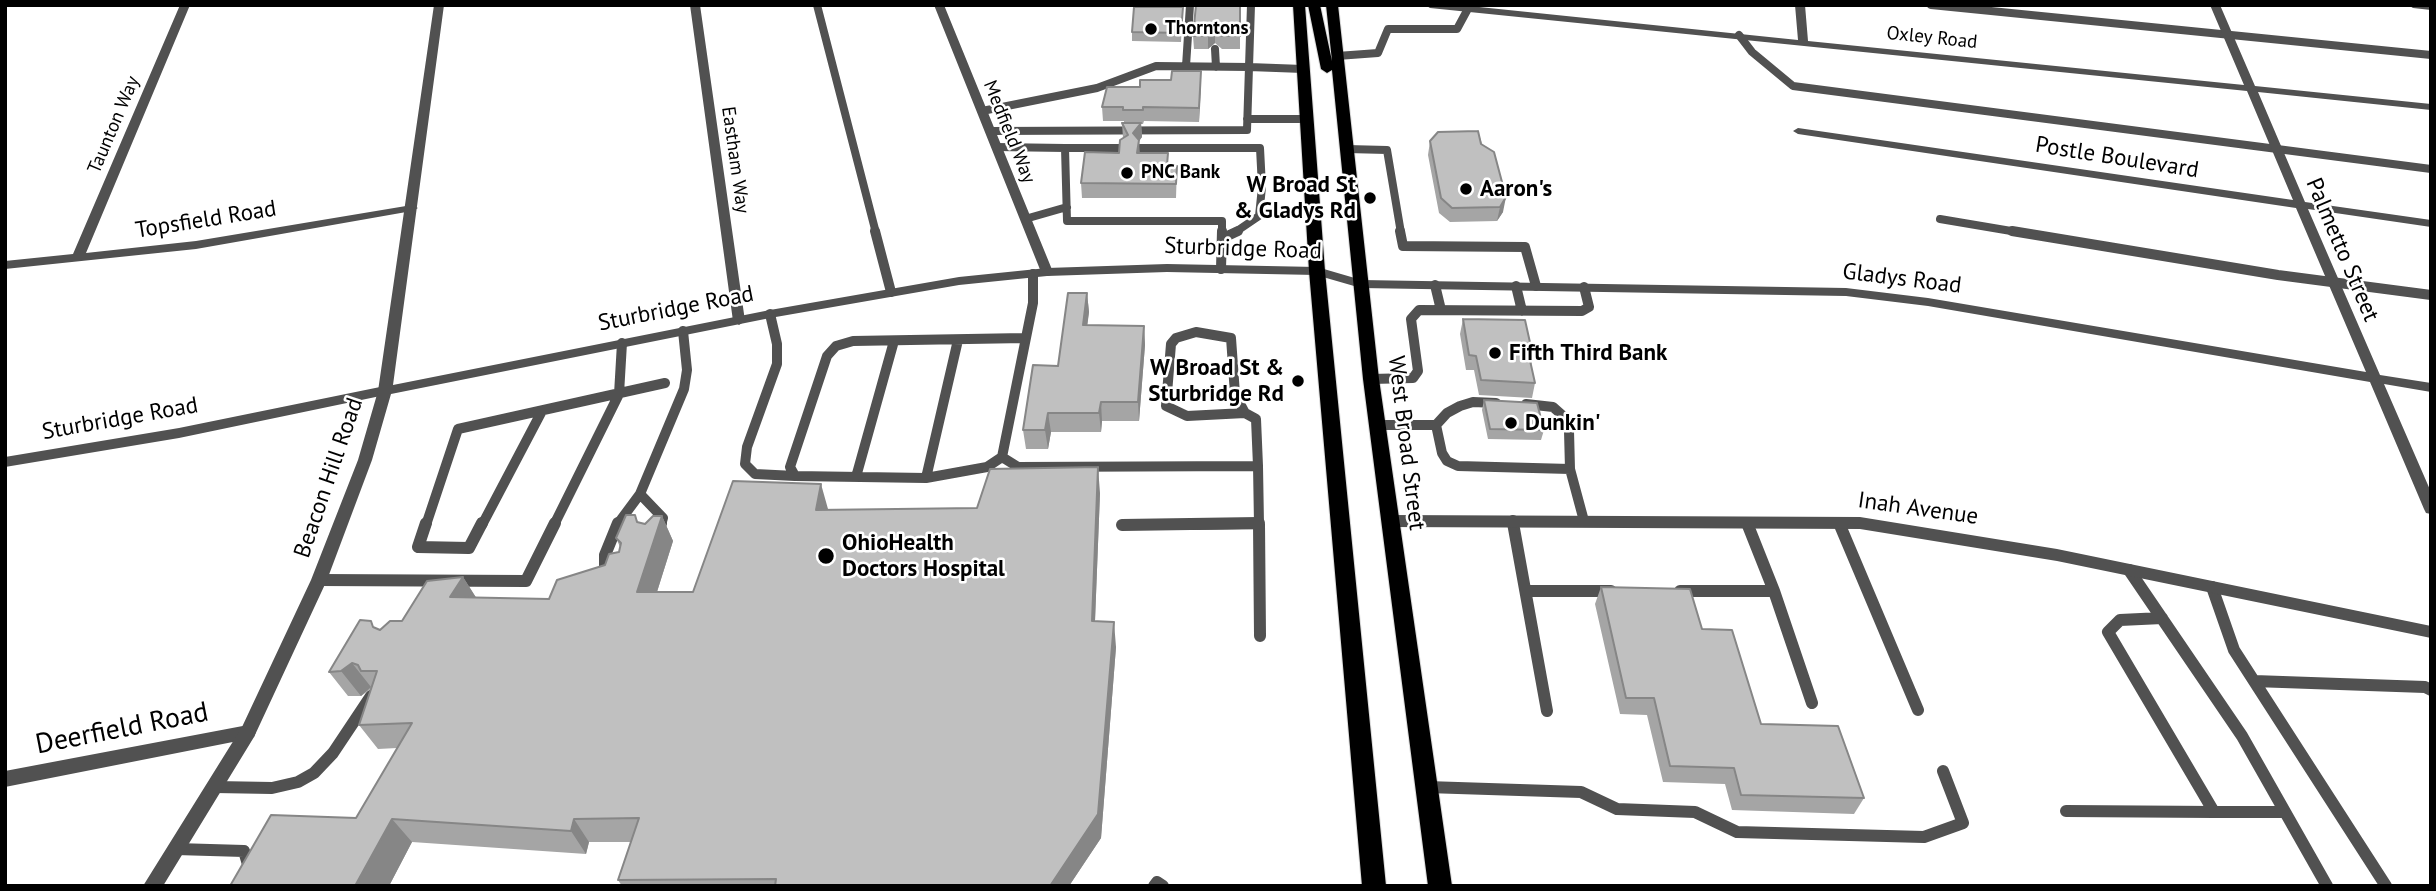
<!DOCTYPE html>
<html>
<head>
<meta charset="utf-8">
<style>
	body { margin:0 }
	#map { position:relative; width:2436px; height:891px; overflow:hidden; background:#fff; font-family:"PT Sans",sans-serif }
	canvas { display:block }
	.frame { position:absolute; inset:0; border:7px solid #000; pointer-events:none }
</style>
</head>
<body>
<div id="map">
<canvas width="2436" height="891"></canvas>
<div class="frame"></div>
</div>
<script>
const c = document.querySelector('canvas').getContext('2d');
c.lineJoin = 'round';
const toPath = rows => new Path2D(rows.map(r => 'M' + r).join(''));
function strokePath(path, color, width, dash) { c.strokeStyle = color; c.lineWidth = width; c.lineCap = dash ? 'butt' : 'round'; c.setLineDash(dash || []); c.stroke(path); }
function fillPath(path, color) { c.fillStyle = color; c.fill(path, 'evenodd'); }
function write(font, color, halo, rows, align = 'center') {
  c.font = font + ' "PT Sans",sans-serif'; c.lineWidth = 5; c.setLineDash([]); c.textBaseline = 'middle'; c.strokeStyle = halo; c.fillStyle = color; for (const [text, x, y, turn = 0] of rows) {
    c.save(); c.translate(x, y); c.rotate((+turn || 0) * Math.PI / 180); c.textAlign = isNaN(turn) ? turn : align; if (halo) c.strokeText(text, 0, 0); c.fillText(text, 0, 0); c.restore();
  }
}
const primary = toPath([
	[1293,5,1305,5,1325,271,1386,886,1362,886,1309,271,1293,5],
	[1308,5,1320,5,1332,61,1326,5,1338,5,1379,379,1452,886,1428,886,1363,379,1332,70,1327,73,1321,69,1308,5]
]);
strokePath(primary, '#dbdbdb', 2);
strokePath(toPath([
	[817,5,876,233],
	[1931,5,2431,55],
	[1739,35,1752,52,1793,86,2431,169],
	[1215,49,1216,67],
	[1337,56,1378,53,1388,29,1457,29,1470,5],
	[1186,66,1190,5],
	[982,111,1097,88,1156,66,1249,67,1251,5],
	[1247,119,1307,119],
	[990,131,1247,130,1249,67,1303,69],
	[996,147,1065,148,1067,221,1222,221,1222,233],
	[1065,148,1122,148],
	[1140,148,1260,148,1262,187,1259,216,1234,233],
	[1347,149,1387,150,1401,233],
	[1025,219,1067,207],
	[1940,219,2023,233]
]), '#515151', 8);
strokePath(toPath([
	[875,231,891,292],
	[1400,231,1403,246,1525,247,1536,286],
	[2012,231,2278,275,2431,295],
	[1223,238,1238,231],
	[1221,269,1222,231],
	[1435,285,1441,310],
	[1516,286,1522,311],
	[770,314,777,344,777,364,747,447,745,464,755,474,795,476],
	[1196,332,1231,338,1235,394,1245,413,1187,416,1166,406,1171,344,1176,338,1196,332],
	[1025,338,853,341,836,346,827,356,790,467,795,476,926,478,987,467,1002,457,1033,303,1033,274],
	[1371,379,1413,378,1418,371,1411,319,1419,310,1582,311,1589,307,1584,287],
	[1526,404,1553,407,1562,415,1569,431,1570,469],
	[1377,425,1436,425,1442,453,1447,461,1458,466,1570,469,1584,521],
	[1436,425,1447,413,1460,406,1473,402,1496,403],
	[1002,457,1018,467,1258,466,1256,419,1245,413],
	[856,477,894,341],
	[926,478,958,340],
	[640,494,663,518,661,525],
	[1513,520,1514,525],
	[1747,522,1748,525],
	[1839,522,1840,525],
	[426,525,458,429,665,383],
	[482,525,542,411],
	[554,525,619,394,622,343],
	[617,525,640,494,684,389,687,370,683,331],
	[1189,525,1259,524,1258,466]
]), '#515151', 10);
strokePath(toPath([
	[426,523,418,547,469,548,482,523],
	[1513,523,1547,711],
	[1747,523,1774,591],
	[1839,523,1918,710],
	[1259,524,1260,636],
	[1122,525,1259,523],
	[660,527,661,523],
	[616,570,605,568,605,555,618,523],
	[2129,570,2242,736,2327,886],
	[319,580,526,581,555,523],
	[2212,587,2234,650,2386,886],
	[1526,591,1611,591],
	[1680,591,1774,591,1812,703],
	[2254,681,2425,687,2431,690],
	[215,787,272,788,298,782,314,773,333,753,371,696],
	[1427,787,1581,792,1617,809,1695,812,1737,832,1924,837,1963,823,1943,771],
	[2066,811,2214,812,2108,632,2120,620,2162,618],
	[2214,812,2285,812],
	[176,849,244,851,250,871,244,886],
	[1154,886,1157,882,1163,886]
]), '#515151', 12);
fillPath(toPath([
	[180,5,190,5,86,253,196,241,412,205,418,208,412,211,196,249,5,269,5,261,73,254,180,5],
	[690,5,700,5,745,321,739,325,733,321,690,5],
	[934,5,944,5,1053,272,1051,275,1047,276,1041,272,934,5],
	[1425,5,1460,5,1798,40,1795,5,1805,5,1808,41,2244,85,2210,5,2220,5,2255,86,2431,104,2431,110,2258,92,2305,202,2431,220,2431,227,2308,209,2380,375,2431,383,2431,392,2384,384,2431,492,2431,514,2426,513,2424,509,2370,382,1928,306,1846,296,1361,288,1355,284,1361,280,1846,288,1928,298,2366,372,2296,208,1798,134,1793,131,1798,128,2293,200,2247,91,1430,8,1425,5],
	[2408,5,2431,5,2431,10,2413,8,2408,5],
	[385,386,390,388,392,391,390,394,179,438,5,467,5,457,179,428,385,386],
	[1390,515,1860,517,2057,549,2431,626,2431,638,2057,561,1860,529,1390,527,1385,525,1383,521,1385,517,1390,515],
	[248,725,254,727,256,732,254,737,248,739,5,787,5,771,248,725]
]), '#515151');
fillPath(toPath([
	[434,5,444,5,393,385,770,310,959,277,1047,268,1167,264,1317,267,1365,281,1367,284,1361,288,1316,275,1167,272,1047,276,959,285,770,318,391,394,372,460,327,580,254,737,163,886,143,886,242,727,311,580,358,460,378,391,434,5]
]), '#515151');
fillPath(primary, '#000');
fillPath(toPath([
	[1240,5,1240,49,1222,49,1215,43,1208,49,1194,49,1193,36],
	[1183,7,1181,42,1132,41,1132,32],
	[1201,71,1199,122,1144,121,1143,124,1141,124,1142,137,1139,141,1139,153,1168,153,1168,165,1177,166,1176,198,1082,198,1081,183,1119,153,1123,138,1122,123,1124,123,1124,121,1103,121,1102,107,1140,87,1171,80],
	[1478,131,1503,212,1497,221,1450,222,1439,213,1428,155,1430,141],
	[1087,293,1089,312,1087,325,1144,326,1145,345,1139,421,1102,421,1101,432,1051,432,1048,449,1026,449,1023,430,1058,366],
	[1463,319,1533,356,1531,366,1535,383,1532,398,1479,395,1474,370,1466,370,1460,334],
	[1484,400,1544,430,1541,440,1488,439,1482,410],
	[1100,493,1095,621,1116,647,1101,838,1069,886,622,886,618,880,631,842,589,842,586,854,412,842,389,886,230,886,356,818,397,748,378,749,359,725,372,688,361,696,348,696,329,672,377,628,380,630,402,621,463,577,476,598,549,599,605,565,619,552,620,547,616,538,635,515,638,522,645,524,662,516,673,541,657,592,693,592,828,510,977,508],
	[1601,587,1702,629,1761,724,1864,798,1854,814,1732,810,1725,784,1663,782,1647,715,1620,714,1595,604]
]), '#a5a5a5');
fillPath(toPath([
	[1215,29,1215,43,1208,49,1208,36],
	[1201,71,1201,85,1199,122,1199,108],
	[1141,123,1142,137,1139,141,1140,155,1138,167,1133,133],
	[1506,197,1503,212,1497,221,1500,207],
	[1087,293,1089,312,1085,344,1083,325],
	[1144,326,1145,345,1139,421,1138,402],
	[1101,402,1102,421,1101,432,1099,413],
	[1048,413,1051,432,1048,449,1045,430],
	[1098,467,1100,493,1094,646,1092,621],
	[821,484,828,509,824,535,816,510],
	[662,516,673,541,649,617,637,592],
	[463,577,479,602,450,597],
	[1114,622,1116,647,1101,838,1069,886,1050,886],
	[352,663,371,687,361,696,341,671],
	[392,819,412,842,389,886,355,886],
	[574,819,589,842,586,854,571,831]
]), '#868686');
const building = toPath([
	[1196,5,1240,5,1240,36,1222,36,1215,29,1208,36,1193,36,1196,5],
	[1134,7,1183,7,1181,33,1132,32,1134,7],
	[1172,71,1201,71,1199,108,1143,107,1143,110,1123,110,1123,107,1102,107,1107,87,1140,87,1140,80,1171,80,1172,71],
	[1122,123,1141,123,1133,133,1139,140,1137,153,1168,153,1167,165,1177,166,1176,184,1081,183,1085,152,1119,153,1120,140,1128,135,1122,123],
	[1478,131,1481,144,1494,152,1506,197,1500,207,1452,208,1441,198,1430,141,1438,132,1478,131],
	[1068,293,1087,293,1083,325,1144,326,1138,402,1101,402,1099,413,1048,413,1045,430,1023,430,1033,365,1058,366,1068,293],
	[1463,319,1525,320,1533,356,1529,356,1535,383,1481,380,1476,356,1469,355,1463,319],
	[1484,400,1537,403,1544,430,1490,429,1484,400],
	[1098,467,1092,621,1114,622,1098,814,1050,886,775,886,776,879,618,880,639,818,574,819,571,831,392,819,355,886,230,886,271,815,356,818,412,723,359,725,377,671,361,671,358,665,352,663,341,671,329,672,360,620,371,621,373,627,380,630,390,621,402,621,427,581,463,577,450,597,549,599,557,580,605,565,609,554,619,552,621,543,616,538,626,515,635,515,637,522,645,524,653,516,662,516,637,592,693,592,733,481,821,484,816,510,977,508,990,469,1098,467],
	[1601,587,1690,589,1702,629,1732,630,1761,724,1838,726,1864,798,1741,795,1734,768,1670,766,1654,698,1626,698,1601,587]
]);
fillPath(building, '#c0c0c0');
strokePath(building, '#868686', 2);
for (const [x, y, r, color] of [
	[1151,29,7,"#000"],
	[1127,173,7,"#000"],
	[1466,189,7,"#000"],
	[1370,198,7,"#000"],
	[1495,353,7,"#000"],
	[1298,381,7,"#000"],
	[1511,423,7,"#000"],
	[826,556,9,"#000"]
]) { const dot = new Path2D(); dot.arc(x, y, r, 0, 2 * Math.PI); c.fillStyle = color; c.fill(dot); strokePath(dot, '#fff', 2.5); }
write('bold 19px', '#000', '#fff', [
	["Thorntons",1165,29],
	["PNC Bank",1141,173]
], 'left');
write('19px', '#000', '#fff', [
	["Oxley Road",1932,38,6],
	["Taunton Way",114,125,-67],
	["Medfield Way",1009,132,68],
	["Eastham Way",735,160,82]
]);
write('23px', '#000', '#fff', [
	["Postle Boulevard",2117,158,9],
	["Topsfield Road",206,220,-9],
	["Sturbridge Road",1243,249,2],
	["Palmetto Street",2342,250,67],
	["Gladys Road",1902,279,7],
	["Sturbridge Road",676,309,-11],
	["Sturbridge Road",120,419,-10],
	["West Broad Street",1406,443,83],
	["Beacon Hill Road",329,478,-71],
	["Inah Avenue",1918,509,8]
]);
write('bold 23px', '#000', '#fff', [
	["W Broad St",1356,185,"right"],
	["& Gladys Rd",1356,211,"right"],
	["Aaron's",1480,189],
	["Fifth Third Bank",1509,353],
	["W Broad St &",1284,368,"right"],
	["Sturbridge Rd",1284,394,"right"],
	["Dunkin'",1525,423],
	["OhioHealth",842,543],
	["Doctors Hospital",842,569]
], 'left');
write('28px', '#000', '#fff', [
	["Deerfield Road",122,729,-11]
]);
</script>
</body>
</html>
